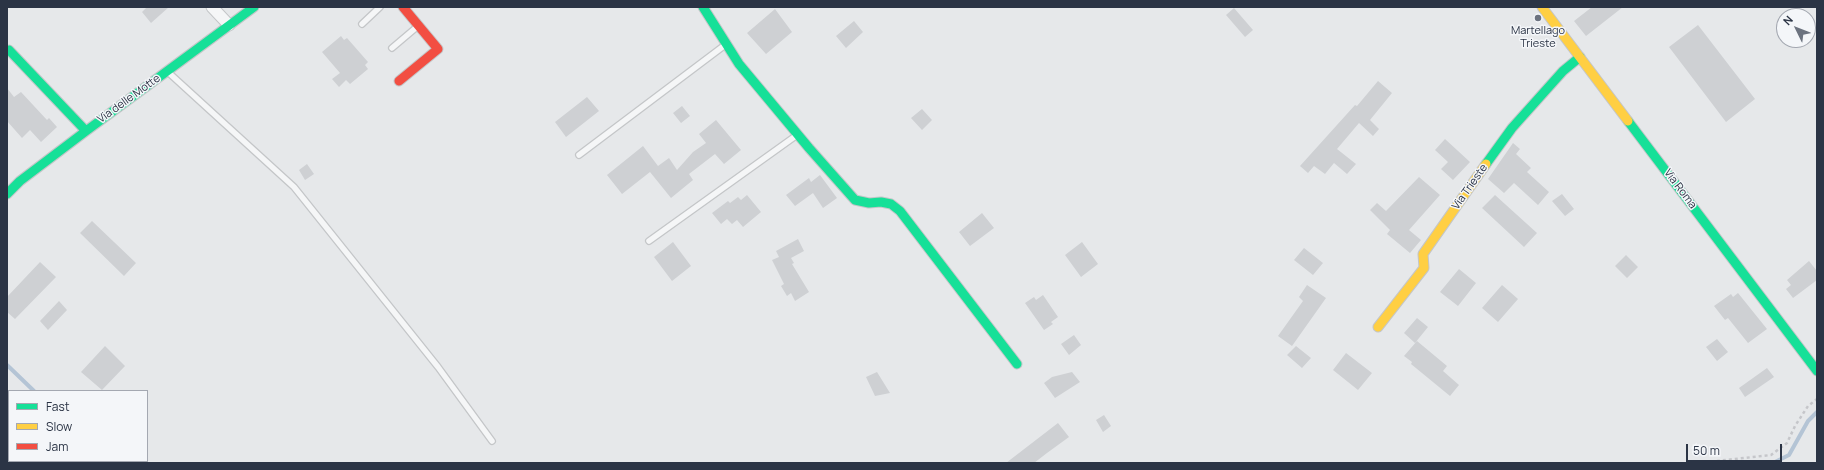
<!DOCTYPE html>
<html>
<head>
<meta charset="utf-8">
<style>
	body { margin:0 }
	#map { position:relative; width:1824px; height:470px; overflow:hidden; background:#e6e8ea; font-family:Manrope,sans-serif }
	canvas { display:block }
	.frame { position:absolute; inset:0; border:8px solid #2b3445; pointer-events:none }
	.legend { position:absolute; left:8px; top:390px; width:140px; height:72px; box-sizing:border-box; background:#f4f6f9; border:1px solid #a4a8b1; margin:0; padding:5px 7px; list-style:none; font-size:12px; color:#2b3445 }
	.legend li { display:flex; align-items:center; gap:8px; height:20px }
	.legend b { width:20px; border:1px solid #a4a8b1 }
	.north { position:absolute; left:1776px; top:8px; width:40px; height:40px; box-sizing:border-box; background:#f4f6f9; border:1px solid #a4a8b1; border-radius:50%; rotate:313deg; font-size:11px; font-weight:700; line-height:16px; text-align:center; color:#2b3445 }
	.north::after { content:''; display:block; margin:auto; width:14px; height:18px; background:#6c737f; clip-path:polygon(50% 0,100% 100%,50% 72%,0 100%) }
	.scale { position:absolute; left:1686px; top:444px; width:96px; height:18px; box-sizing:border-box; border:2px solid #2b3445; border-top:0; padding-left:5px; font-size:12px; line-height:14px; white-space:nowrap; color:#2b3445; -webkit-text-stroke:3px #f4f6f9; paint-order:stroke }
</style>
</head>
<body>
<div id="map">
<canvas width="1824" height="470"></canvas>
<div class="frame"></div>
<ul class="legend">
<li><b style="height:5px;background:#16e098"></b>Fast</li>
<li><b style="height:5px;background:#ffcf43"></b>Slow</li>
<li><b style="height:5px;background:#f24e42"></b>Jam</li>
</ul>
<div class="north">N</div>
<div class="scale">50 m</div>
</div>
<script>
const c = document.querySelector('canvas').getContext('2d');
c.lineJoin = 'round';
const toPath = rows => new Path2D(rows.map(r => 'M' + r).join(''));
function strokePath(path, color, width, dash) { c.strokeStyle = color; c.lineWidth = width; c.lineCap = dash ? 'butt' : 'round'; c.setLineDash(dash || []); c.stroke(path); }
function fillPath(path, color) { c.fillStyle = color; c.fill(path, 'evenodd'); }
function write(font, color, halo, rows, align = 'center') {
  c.font = font + ' Manrope,sans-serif'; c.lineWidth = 3; c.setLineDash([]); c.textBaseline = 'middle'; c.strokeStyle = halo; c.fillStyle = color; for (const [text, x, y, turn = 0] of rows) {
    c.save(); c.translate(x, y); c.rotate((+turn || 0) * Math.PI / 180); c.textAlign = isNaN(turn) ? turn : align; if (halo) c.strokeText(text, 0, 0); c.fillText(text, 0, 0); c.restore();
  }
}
strokePath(toPath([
	[7,365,34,391],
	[106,461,108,463],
	[1773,463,1789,455,1808,421,1817,412]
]), '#b4c4d5', 4);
fillPath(toPath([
	[147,7,169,7,151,23,142,12],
	[1592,7,1623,7,1586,36,1574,21],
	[1234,8,1253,30,1245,37,1226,15],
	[775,9,792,32,766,54,747,33],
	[854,21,863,32,846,48,836,36],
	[1698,25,1755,99,1726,122,1669,47],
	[341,36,344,40,347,38,368,62,365,65,368,69,350,84,346,80,339,87,332,79,340,73,322,52],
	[1378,81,1392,93,1370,120,1379,129,1373,136,1359,123,1337,149,1356,164,1347,174,1334,163,1325,174,1314,166,1308,173,1300,166,1355,105,1357,106],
	[7,88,14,97,21,92,47,120,49,118,57,127,41,142,30,130,22,138,7,121],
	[587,97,599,111,566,137,555,122],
	[682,106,690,116,681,123,673,113],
	[922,109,932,120,922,130,911,118],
	[716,120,741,150,724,164,715,154,689,174,693,180,671,198,650,172,622,194,607,175,643,146,658,166,669,158,677,170,693,152,706,143,699,134],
	[1445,139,1470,162,1453,180,1441,169,1448,162,1435,150],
	[1513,143,1520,149,1516,154,1531,168,1527,172,1549,192,1538,205,1514,183,1504,193,1488,179],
	[307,164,314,174,305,180,299,170],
	[820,175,837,198,823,208,813,193,795,206,786,195,809,178,811,182],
	[1419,177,1440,195,1409,230,1421,240,1410,253,1387,234,1390,230,1370,210,1377,203,1386,211],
	[1562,194,1574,209,1565,216,1552,201],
	[747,195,761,212,743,227,737,220,732,224,727,219,721,224,712,213,728,201,730,203,738,197,741,200],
	[1495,195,1537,233,1524,247,1482,208],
	[982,213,994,228,970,246,959,232],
	[92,221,136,263,124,276,80,233],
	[798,239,804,251,791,258,794,263,792,264,809,292,795,301,791,293,787,296,781,286,784,284,772,260,779,257,776,251],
	[673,242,691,266,672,281,654,257],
	[1082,242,1098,264,1081,277,1065,255],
	[1304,248,1323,263,1313,275,1294,260],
	[1626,255,1638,267,1627,278,1615,266],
	[1809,261,1817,271,1817,280,1793,298,1786,289,1791,285,1787,280],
	[40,262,56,277,15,319,7,312,7,297],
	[1459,269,1476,283,1458,306,1440,292],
	[1307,285,1326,298,1292,346,1278,336,1303,301,1299,297],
	[1502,285,1518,299,1498,322,1482,308],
	[1738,293,1767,329,1748,343,1728,318,1725,320,1714,306,1731,294,1733,297],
	[1043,295,1058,317,1051,322,1053,324,1044,330,1025,303,1034,297,1036,300],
	[59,301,67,310,48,330,40,321],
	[1417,318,1428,327,1415,343,1404,333],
	[1074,335,1081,345,1069,355,1061,344],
	[1717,339,1728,352,1717,361,1706,347],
	[1417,341,1447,366,1443,371,1459,385,1450,396,1411,364,1412,362,1404,356],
	[105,346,125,366,102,390,81,372],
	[1296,346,1311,358,1302,368,1287,355],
	[1346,353,1372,373,1358,390,1333,370],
	[1767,368,1774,377,1745,397,1739,388],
	[877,372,890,393,875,396,866,377],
	[1072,372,1080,382,1055,398,1044,383,1052,377],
	[1104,415,1111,426,1103,432,1096,420],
	[1058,423,1069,437,1047,453,1034,463,1006,463]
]), '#ced0d3');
const lane = toPath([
	[362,24,380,7],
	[392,48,418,26],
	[169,73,294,187,438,367,492,441],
	[579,155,725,45],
	[649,241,797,135]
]);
const street = toPath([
	[212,7,229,25]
]);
const fast = toPath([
	[703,7,739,64,809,148,855,200,869,203,881,202,891,204,900,211,1017,364],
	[7,51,9,50,86,131],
	[1628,121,1817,371],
	[1486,164,1512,128,1563,71,1580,57],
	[7,194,20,181,86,131,254,7]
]);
const slow = toPath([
	[1542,7,1628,121],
	[1378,327,1424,268,1423,254,1486,164]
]);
const jam = toPath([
	[399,81,438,49,403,7]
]);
strokePath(lane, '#c4c6c8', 8);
strokePath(street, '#c4c6c8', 13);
strokePath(fast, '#c4c6c8', 11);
strokePath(slow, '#c4c6c8', 11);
strokePath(jam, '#c4c6c8', 11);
strokePath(toPath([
	[7,407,9,409],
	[63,461,65,463],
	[1699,463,1771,455,1787,443,1795,426,1808,406,1817,399]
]), '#c5c6ca', 2.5, [3, 3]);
strokePath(lane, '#f5f6f7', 5.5);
strokePath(street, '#f5f6f7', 11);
strokePath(fast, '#16e098', 9);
strokePath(slow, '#ffcf43', 9);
strokePath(jam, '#f24e42', 9);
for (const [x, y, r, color] of [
	[1538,18,4,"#6c737f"]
]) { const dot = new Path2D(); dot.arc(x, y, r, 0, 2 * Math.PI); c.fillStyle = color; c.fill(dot); strokePath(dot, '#f4f6f9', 1.5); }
write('11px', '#2b3445', '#f4f6f9', [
	["Martellago",1538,31],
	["Trieste",1538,44]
]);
write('11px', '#2b3445', '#f4f6f9', [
	["Via delle Motte",129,99,-36],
	["Via Trieste",1470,187,-55],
	["Via Roma",1680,189,53]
]);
</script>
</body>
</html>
